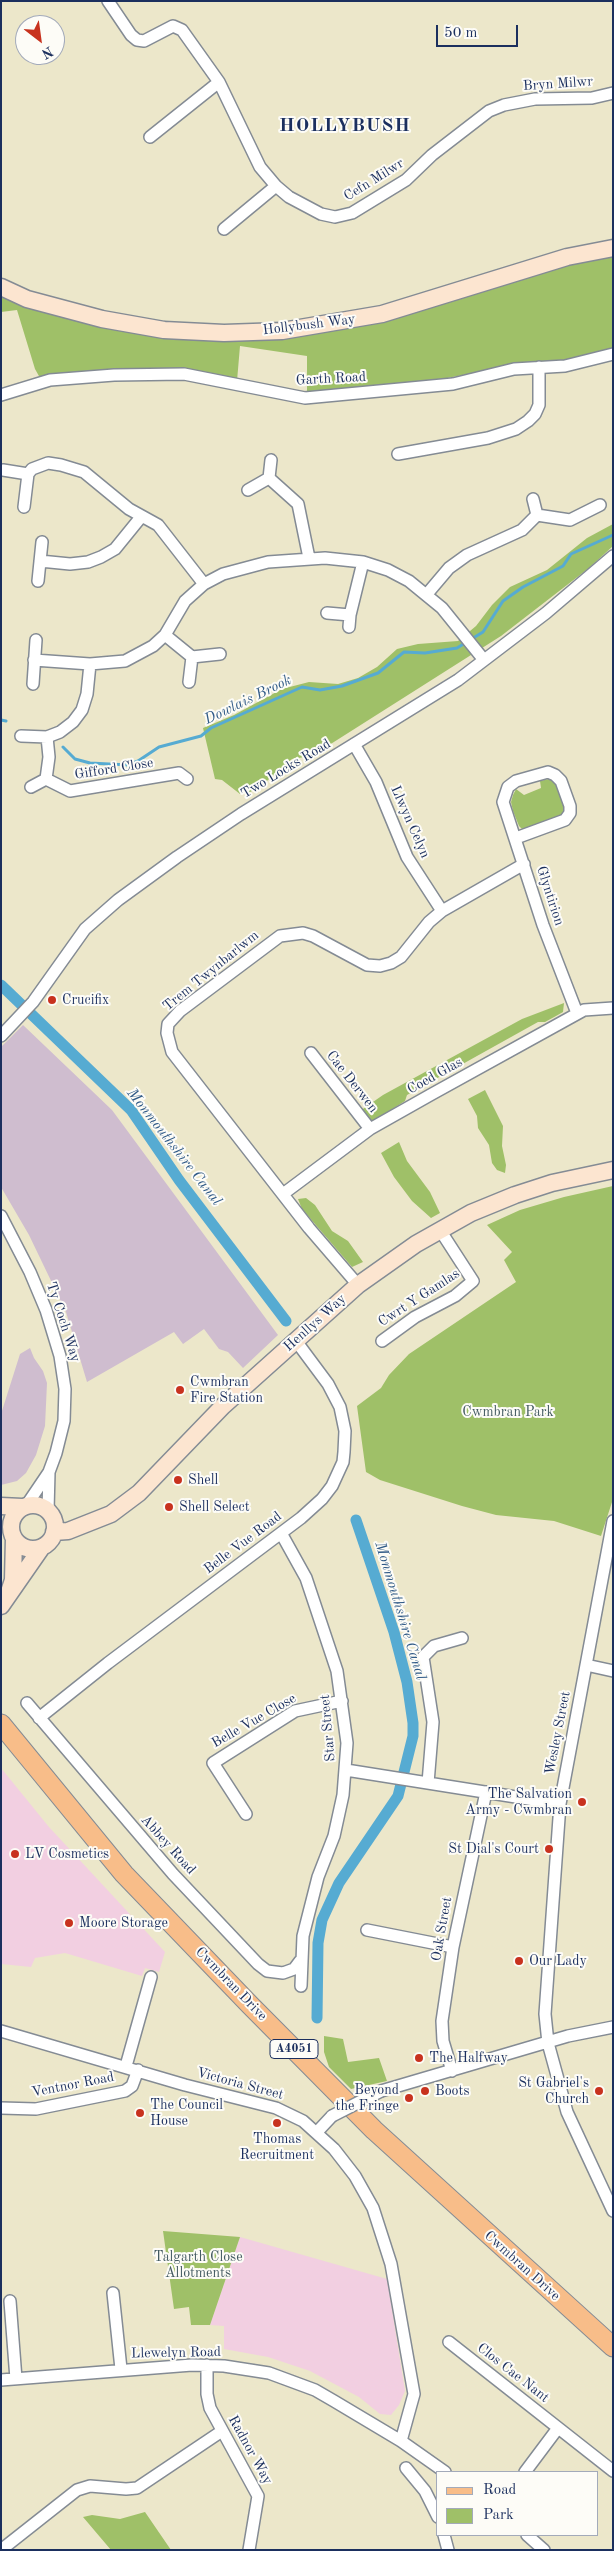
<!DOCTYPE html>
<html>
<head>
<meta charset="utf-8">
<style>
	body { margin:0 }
	#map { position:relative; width:614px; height:2551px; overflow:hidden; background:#ece7ca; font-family:"Old Standard TT",serif }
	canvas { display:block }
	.frame { position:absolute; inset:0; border:2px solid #1b2f5e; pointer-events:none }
	.legend { position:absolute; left:436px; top:2471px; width:162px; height:65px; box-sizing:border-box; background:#fdfcf7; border:1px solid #a3aaba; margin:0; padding:6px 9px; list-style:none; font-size:15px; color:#1b2f5e }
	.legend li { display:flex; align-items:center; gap:10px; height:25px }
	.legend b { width:25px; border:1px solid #a3aaba }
	.north { position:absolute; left:15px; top:15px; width:50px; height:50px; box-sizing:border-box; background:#fdfcf7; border:1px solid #a3aaba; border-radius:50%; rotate:150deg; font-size:14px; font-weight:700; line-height:20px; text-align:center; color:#1b2f5e }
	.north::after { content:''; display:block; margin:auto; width:18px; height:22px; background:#c8321e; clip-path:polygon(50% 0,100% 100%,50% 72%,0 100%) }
	.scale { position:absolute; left:436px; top:25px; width:82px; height:22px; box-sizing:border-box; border:2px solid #1b2f5e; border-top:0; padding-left:6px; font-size:15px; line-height:18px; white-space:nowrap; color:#1b2f5e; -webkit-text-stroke:4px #fdfcf7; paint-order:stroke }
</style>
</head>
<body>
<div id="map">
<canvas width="614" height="2551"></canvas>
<div class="frame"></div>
<ul class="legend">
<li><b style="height:6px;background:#f8bd89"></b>Road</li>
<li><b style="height:14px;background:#9fc068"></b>Park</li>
</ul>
<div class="north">N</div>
<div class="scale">50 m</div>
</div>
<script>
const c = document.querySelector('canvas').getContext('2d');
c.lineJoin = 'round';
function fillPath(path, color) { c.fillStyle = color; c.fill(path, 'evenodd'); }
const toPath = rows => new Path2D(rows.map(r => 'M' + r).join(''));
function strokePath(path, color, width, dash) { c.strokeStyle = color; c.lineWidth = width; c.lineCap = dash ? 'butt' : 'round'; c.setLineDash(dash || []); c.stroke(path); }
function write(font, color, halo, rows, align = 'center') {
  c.font = font + ' "Old Standard TT",serif'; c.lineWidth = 4; c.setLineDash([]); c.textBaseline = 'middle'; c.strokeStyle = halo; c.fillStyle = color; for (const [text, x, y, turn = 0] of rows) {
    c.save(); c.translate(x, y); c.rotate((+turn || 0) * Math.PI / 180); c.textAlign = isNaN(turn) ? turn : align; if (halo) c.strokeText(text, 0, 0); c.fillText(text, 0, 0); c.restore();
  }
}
fillPath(toPath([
	[1,1768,49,1827,165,1952,159,1972,145,1968,142,1976,65,1953,35,1958,31,1967,1,1964],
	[240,2237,387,2279,405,2391,399,2405,391,2415,380,2414,359,2397,310,2371,268,2357,224,2349,224,2326,210,2325]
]), '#f2cfe1');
fillPath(toPath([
	[23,1025,112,1110,278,1335,243,1368,228,1352,219,1349,204,1329,183,1344,174,1332,87,1382,66,1312,29,1235,1,1187,1,1047],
	[30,1348,34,1358,43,1371,47,1383,45,1426,36,1455,26,1473,17,1481,1,1485,1,1414,20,1354]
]), '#cfbdcf');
fillPath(toPath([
	[613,257,613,351,573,359,519,364,432,381,307,397,307,356,240,346,237,381,200,375,44,385,35,369,17,310,1,312,1,293,16,300,264,339,570,264],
	[613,524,613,546,589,568,501,636,326,747,305,757,292,759,260,787,248,793,240,794,222,780,215,779,203,728,234,715,282,689,309,682,338,684,358,678,377,667,397,649,418,644,458,641,476,626,492,605,510,587,547,570,587,538],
	[549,779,556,784,564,808,562,815,523,830,519,826,513,811,511,802,513,795,516,789,524,795,541,788,540,781],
	[564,1003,563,1012,556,1016,545,1022,538,1022,407,1095,405,1101,369,1124,360,1111,383,1095,500,1031,522,1019],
	[485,1090,503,1126,502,1146,506,1165,505,1173,497,1170,492,1163,489,1145,478,1128,477,1116,468,1099],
	[399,1142,407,1161,430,1192,440,1213,431,1218,412,1201,394,1177,381,1153],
	[613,1186,613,1499,601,1536,554,1521,496,1515,462,1506,380,1480,366,1472,357,1406,381,1388,389,1375,409,1354,516,1282,504,1260,512,1252,487,1225,520,1210,564,1197],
	[306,1198,315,1205,332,1231,348,1241,363,1262,352,1267,346,1260,302,1209,298,1199],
	[324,2036,343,2039,348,2062,379,2058,387,2081,351,2089,329,2067,324,2052],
	[163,2231,240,2237,210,2325,191,2325,189,2307,174,2309],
	[145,2512,171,2550,111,2550,83,2517,92,2515,120,2519]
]), '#9fc068');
strokePath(toPath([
	[1,720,6,721],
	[63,747,75,759,90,763,128,765,138,761,159,747,201,736,211,728,302,687,320,690,342,686,378,673,404,652,425,653,457,648,483,632,503,601,523,587,563,566,571,554,613,535]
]), '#56abd2', 3);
strokePath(toPath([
	[1,985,131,1110,179,1180,286,1321],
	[317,2018,318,1943,322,1920,339,1883,398,1796,413,1736,413,1723,407,1682,394,1632,356,1520]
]), '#56abd2', 11);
const street = toPath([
	[108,1,131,35,137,40,144,41,173,26,182,30,219,82,260,167,276,186,289,197,321,214,335,217,352,213,406,180,432,155,489,111,504,105,535,99,592,98,613,93],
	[150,137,219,82],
	[224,229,276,186],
	[1,395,50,380,114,375,184,374,305,398,453,384,514,369,565,366,613,354],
	[398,454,488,438,516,429,528,421,535,414,539,405,539,367],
	[3,470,28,474],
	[269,478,298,504,309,558],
	[248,490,269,478,271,460],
	[24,507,28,474,32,469,48,463,61,465,84,472,129,509,158,525,204,584],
	[537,515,570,520,600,505],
	[40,561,70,564,88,562,101,557,115,549,141,517],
	[38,581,42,542],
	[427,594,449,568,467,555,522,530,537,515,533,499],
	[327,613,350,615,363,562],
	[349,627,350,615],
	[165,635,192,657,220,654],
	[34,660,90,664,125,661,153,646,165,635,185,601,204,584,223,574,268,562,325,558,363,562,388,570,409,581,442,608,484,660],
	[189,682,192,657],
	[33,684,36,640],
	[21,736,47,737,60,732,73,722,82,710,87,694,90,664],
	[354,744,376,782,407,857,442,911],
	[46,779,49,757,47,737],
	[31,787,46,779,70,791,179,773,187,779],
	[516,838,565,820,570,813,570,806,561,781,555,775,548,772,516,781,508,787,503,802,543,925,577,1013],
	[1,1036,33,1002,85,929,118,900,177,857,241,814,458,680,546,613,613,556],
	[311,1053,370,1129],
	[283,1194,370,1129,432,1094,584,1010,613,1008],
	[1,1216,30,1272,46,1310,60,1356,65,1389,64,1421,56,1453,49,1472,26,1506],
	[358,1285,309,1228,172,1052,167,1033,168,1024,180,1011,280,936,303,933,313,936,367,965,380,966,391,963,401,957,429,922,442,911,524,864],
	[382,1341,415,1317,455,1296,473,1281,440,1230],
	[48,1511,49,1472],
	[613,1521,560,1804,545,2014,548,2043,567,2112,613,2211],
	[281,1533,306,1578,337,1671,347,1743,343,1795,334,1836,318,1877,303,1936,301,1986],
	[586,1665,613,1671],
	[27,1703,173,1874,258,1964,267,1971,283,1973,294,1969,300,1961],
	[39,1718,108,1663,301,1518,322,1499,332,1486,343,1462,344,1452,345,1431,340,1407,328,1384,296,1341],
	[346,1770,560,1804],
	[428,1783,433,1722,423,1657,434,1646,462,1638],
	[246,1814,213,1763,295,1711,342,1701],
	[367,1930,453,1947],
	[1,2031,185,2085,276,2108,303,2121,334,2149,355,2176,373,2208,391,2264,414,2394,401,2441],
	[126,2066,151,1977],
	[452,2071,443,2041,442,2021,453,1947,486,1792],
	[381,2091,568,2036,613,2027],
	[1,2108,36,2109,125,2091,132,2086,138,2070],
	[317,2132,332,2116],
	[113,2293,121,2369],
	[10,2301,16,2379],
	[449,2342,613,2471],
	[207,2365,207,2394,210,2408,258,2496,249,2550],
	[1,2380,192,2365,224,2366,269,2373,315,2390,334,2401,401,2441,445,2472],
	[406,2468,425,2491,438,2517],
	[525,2472,558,2428],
	[444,2535,448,2550],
	[527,2535,544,2550],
	[1,2550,77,2490,90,2486,126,2489,137,2488,222,2431]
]);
const secondary = toPath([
	[1,287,27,299,102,319,164,330,224,333,282,331,382,314,567,257,613,248],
	'11 1527a22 22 0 1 1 44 0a22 22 0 1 1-44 0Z',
	[1,1506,22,1507],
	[54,1532,68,1531,111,1514,139,1493,223,1406,358,1285,416,1244,471,1213,515,1195,552,1183,613,1170],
	[9,1592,13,1580,14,1538],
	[1,1606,42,1547]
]);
const primary = toPath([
	[1,1724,124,1874,250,2005,374,2130,613,2347]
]);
strokePath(street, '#848b94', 14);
strokePath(secondary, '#848b94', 19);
strokePath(primary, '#848b94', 21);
strokePath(street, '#fff', 11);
strokePath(secondary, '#fce5d0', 16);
strokePath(primary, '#f8bd89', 19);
const streetBridge = toPath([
	[332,2116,381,2091]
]);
strokePath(streetBridge, '#848b94', 14, []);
strokePath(streetBridge, '#fff', 11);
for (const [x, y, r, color] of [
	[52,1000,5,"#c8321e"],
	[180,1390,5,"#c8321e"],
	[178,1480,5,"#c8321e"],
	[169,1507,5,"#c8321e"],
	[582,1802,5,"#c8321e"],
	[549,1849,5,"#c8321e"],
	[15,1854,5,"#c8321e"],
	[69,1923,5,"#c8321e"],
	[519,1961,5,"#c8321e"],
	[419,2058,5,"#c8321e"],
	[425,2091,5,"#c8321e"],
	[599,2091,5,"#c8321e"],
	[409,2098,5,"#c8321e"],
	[140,2113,5,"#c8321e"],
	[277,2123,5,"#c8321e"]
]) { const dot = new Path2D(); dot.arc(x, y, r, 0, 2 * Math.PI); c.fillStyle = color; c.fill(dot); strokePath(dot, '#fdfcf7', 2); }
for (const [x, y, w] of [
	[294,2049,48]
]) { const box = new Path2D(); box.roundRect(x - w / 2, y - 9.5, w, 19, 4); c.fillStyle = '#fdfcf7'; c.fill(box); strokePath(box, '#1b2f5e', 1); }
write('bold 12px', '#1b2f5e', null, [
	["A4051",294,2049]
]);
write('14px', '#1b2f5e', '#fdfcf7', [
	["Bryn Milwr",558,84,-4],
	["Cefn Milwr",374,180,-32],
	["Hollybush Way",309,325,-7],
	["Garth Road",331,379,-3],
	["Gifford Close",114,769,-9],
	["Two Locks Road",286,769,-31],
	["Llwyn Celyn",410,822,66],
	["Glyntirion",550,896,72],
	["Trem Twynbarlwm",211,971,-39],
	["Coed Glas",435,1076,-29],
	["Cae Derwen",352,1082,52],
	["Cwrt Y Gamlas",419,1298,-33],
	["Ty Coch Way",63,1322,72],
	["Henllys Way",315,1323,-42],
	["Belle Vue Road",243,1543,-37],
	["Belle Vue Close",254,1721,-30],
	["Star Street",328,1728,-95],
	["Wesley Street",558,1733,-79],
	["Abbey Road",168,1845,48],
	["Oak Street",442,1929,-80],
	["Cwmbran Drive",231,1984,46],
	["Victoria Street",240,2084,15],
	["Ventnor Road",73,2085,-11],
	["Cwmbran Drive",522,2266,42],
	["Llewelyn Road",176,2353,-1],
	["Clos Cae Nant",513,2373,38],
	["Radnor Way",250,2450,61]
]);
write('14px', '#1b2f5e', '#fdfcf7', [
	["Crucifix",62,1000],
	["Cwmbran",190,1382],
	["Fire Station",190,1398],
	["Shell",188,1480],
	["Shell Select",179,1507],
	["The Salvation",572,1794,"right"],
	["Army - Cwmbran",572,1810,"right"],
	["St Dial's Court",539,1849,"right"],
	["LV Cosmetics",25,1854],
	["Moore Storage",79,1923],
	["Our Lady",529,1961],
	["The Halfway",429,2058],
	["St Gabriel's",589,2083,"right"],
	["Church",589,2099,"right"],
	["Beyond",399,2090,"right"],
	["the Fringe",399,2106,"right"],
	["Boots",435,2091],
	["The Council",150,2105],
	["House",150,2121],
	["Thomas",277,2139,"center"],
	["Recruitment",277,2155,"center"]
], 'left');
write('14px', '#435a61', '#fdfcf7', [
	["Cwmbran Park",508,1412],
	["Talgarth Close",198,2257],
	["Allotments",198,2273]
]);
write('italic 15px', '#305a87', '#fdfcf7', [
	["Dowlais Brook",248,700,-26],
	["Monmouthshire Canal",174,1147,52],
	["Monmouthshire Canal",400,1611,73]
]);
c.letterSpacing = '1px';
write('bold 19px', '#1b2f5e', '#fdfcf7', [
	["HOLLYBUSH",345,126]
]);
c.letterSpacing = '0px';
</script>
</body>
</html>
